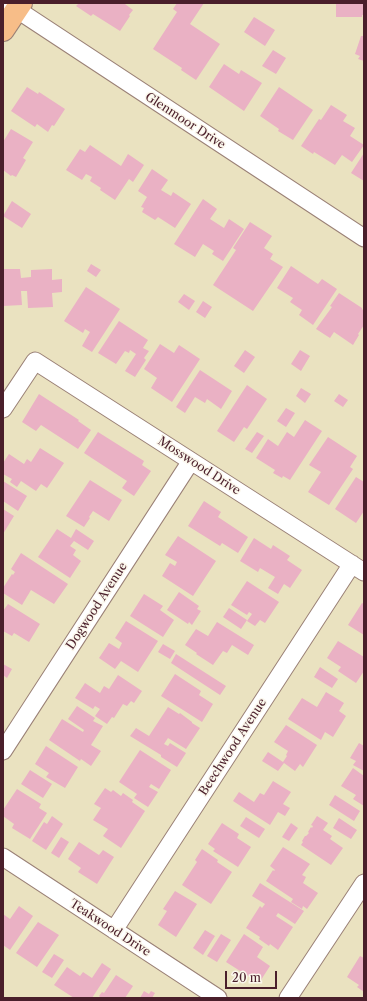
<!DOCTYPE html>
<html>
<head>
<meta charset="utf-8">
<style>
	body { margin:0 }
	#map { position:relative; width:367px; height:1001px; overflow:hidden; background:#eae2c0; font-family:"Libre Caslon Text",serif }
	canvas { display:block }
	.frame { position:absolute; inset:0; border:4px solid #4a1f2b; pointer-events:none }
	.scale { position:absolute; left:225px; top:971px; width:52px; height:18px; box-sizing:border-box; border:2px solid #4a1f2b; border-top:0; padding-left:5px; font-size:12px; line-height:14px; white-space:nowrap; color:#4a1f2b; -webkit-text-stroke:3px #fbf7ec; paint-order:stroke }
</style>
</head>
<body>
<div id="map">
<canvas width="367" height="1001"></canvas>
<div class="frame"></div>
<div class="scale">20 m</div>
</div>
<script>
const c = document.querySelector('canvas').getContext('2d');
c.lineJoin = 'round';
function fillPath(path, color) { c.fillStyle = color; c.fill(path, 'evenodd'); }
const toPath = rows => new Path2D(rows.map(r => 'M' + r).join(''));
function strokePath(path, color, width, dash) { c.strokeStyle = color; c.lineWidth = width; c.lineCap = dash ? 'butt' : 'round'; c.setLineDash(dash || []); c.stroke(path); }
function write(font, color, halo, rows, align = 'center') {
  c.font = font + ' "Libre Caslon Text",serif'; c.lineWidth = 3; c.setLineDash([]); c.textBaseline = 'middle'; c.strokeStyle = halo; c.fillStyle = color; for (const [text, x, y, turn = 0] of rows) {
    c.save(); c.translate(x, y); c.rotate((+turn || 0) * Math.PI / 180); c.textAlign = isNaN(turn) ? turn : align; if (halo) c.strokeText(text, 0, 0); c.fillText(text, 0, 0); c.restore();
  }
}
fillPath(toPath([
	[76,3,126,3,125,4,133,10,129,15,130,16,120,31,93,14,91,16,76,6,78,4],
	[177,3,204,3,190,24,220,44,196,80,181,70,182,68,153,49,177,12,173,9],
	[336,3,364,3,364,15,362,15,362,17,336,17],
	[254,17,275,30,265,46,244,32],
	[361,36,364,36,364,61,358,59,360,56,355,54],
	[273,50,286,58,276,74,262,66],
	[224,64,239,74,241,70,262,83,244,111,209,87],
	[27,87,38,94,39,92,65,109,54,126,52,125,48,132,37,124,35,127,11,111],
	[279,87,313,110,293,140,278,131,279,129,260,116],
	[331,105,347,115,343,121,355,128,350,136,364,145,352,162,342,155,335,165,314,152,313,154,301,146,319,119,321,120],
	[11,129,33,142,23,158,26,160,16,177,12,175,11,176,3,170,3,142],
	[90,145,121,166,128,154,144,165,133,182,129,179,115,200,100,190,101,188,90,181,92,177,86,174,82,180,66,170,80,149,85,152],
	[364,153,364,181,351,173],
	[152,169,168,180,161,190,171,196,173,192,191,204,175,228,158,217,155,220,142,212,144,208,141,207,147,197,138,191],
	[203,199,217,209,210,219,224,228,229,219,244,229,223,261,212,254,214,251,203,244,195,257,174,244],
	[12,201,31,214,22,228,3,216],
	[250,222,272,236,264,248,273,254,270,259,283,267,253,311,213,285,236,250,233,248],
	[91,264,101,270,96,277,87,271],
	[291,266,318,284,322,279,337,289,313,325,299,315,302,310,290,302,293,298,277,288],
	[3,269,20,269,21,278,31,277,31,270,52,269,52,280,62,279,62,292,52,293,53,307,28,308,27,291,21,291,22,305,3,306],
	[86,287,120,309,92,352,82,346,90,332,85,329,83,333,64,321],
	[339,293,362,308,362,309,364,311,364,325,358,334,359,335,353,345,334,332,330,338,316,329,332,307,330,306],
	[184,294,195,301,189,310,178,302],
	[203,301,212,307,205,318,196,312],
	[119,321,148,340,143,348,149,351,144,358,146,360,135,377,125,371,136,354,130,350,129,353,125,351,116,364,98,353],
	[160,344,174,353,179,345,200,359,172,402,151,388,157,378,144,369],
	[245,350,255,357,244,373,234,366],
	[300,350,310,356,301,371,291,364],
	[200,370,232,391,221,409,207,399,205,403,195,397,185,413,176,407],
	[247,385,267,399,247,429,244,427,234,442,217,431],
	[301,388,311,394,305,403,296,396],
	[39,394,79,420,78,421,91,430,78,449,41,425,36,431,22,422],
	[339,394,348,400,343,407,334,401],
	[286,408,295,413,286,427,277,421],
	[305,420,322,431,290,480,283,476,282,478,273,473,275,470,256,458,268,439,278,446,287,432,294,437],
	[98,432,144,461,142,465,151,471,134,496,122,488,127,481,84,453],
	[257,432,264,436,252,453,245,449],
	[328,437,357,456,350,467,353,469,329,505,308,492,321,472,309,465],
	[40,448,64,463,47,488,41,484,36,491,21,481,17,487,10,482,12,479,3,474,3,463,9,454,24,464,27,459,31,462],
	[356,477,364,482,364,511,356,523,335,509],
	[90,480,122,500,109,521,93,511,89,517,90,518,84,527,66,516],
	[3,481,27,496,18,511,3,501],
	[204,501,221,512,218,517,248,537,238,553,222,543,220,546,188,526],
	[3,509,14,516,3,534],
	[57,529,71,538,76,529,94,541,88,550,74,541,70,546,76,550,73,555,81,561,70,578,38,557],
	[178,536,216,561,193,596,162,576,170,563,175,566,177,562,165,555],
	[254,538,271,549,273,545,290,556,287,560,302,570,290,588,284,584,278,594,268,588,275,577,260,568,258,572,240,561],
	[21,553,68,584,54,604,31,590,22,605,3,593,3,588,12,574,13,575,15,572,11,569],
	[247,581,279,602,265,623,260,620,255,626,247,621,252,614,249,612,247,615,231,605],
	[179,592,199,606,197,609,201,611,192,625,189,622,188,624,167,610],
	[144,594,163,606,160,610,174,620,163,637,130,616],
	[362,603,364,604,364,635,348,625],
	[8,604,40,624,29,642,14,633,12,636,3,631,3,611],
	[229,608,247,620,241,629,223,617],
	[126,621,158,641,138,672,121,661,115,669,99,658,109,643,119,649,122,643,115,638],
	[217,622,254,645,248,655,232,645,227,653,223,651,213,665,196,654,197,653,185,645,196,629,208,636],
	[338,641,364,657,364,671,356,683,338,671,341,667,327,658],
	[163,644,175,651,170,659,158,652],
	[176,654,226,686,220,695,171,663],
	[3,664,12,669,7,678,3,675],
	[320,667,338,679,332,688,314,677],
	[175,674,201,691,199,695,213,704,202,722,161,696],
	[118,675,142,691,134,703,131,701,127,706,123,704,114,718,112,717,107,724,95,716,100,709,95,706,93,709,75,698,85,683,100,693,104,686,109,689],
	[326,692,344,703,339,711,346,716,333,737,325,732,321,740,288,719,302,698,317,707],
	[77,706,95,718,93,721,103,726,91,745,101,751,91,766,81,759,80,761,49,740,62,719,83,732,84,730,68,719],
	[168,707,179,714,180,713,192,722,192,723,200,728,186,749,168,738,164,744,168,746,170,743,186,753,177,767,161,757,161,755,130,736,136,728,149,736],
	[286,725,317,745,303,767,300,764,295,771,284,763,278,771,262,761,268,752,283,762,287,756,286,755,288,751,274,742],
	[359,743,364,746,364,771,353,765,356,761,350,758],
	[46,746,78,767,65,788,46,777,49,773,35,764],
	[140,750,171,770,159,789,151,784,149,787,158,792,148,807,134,798,137,794,119,782],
	[353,768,364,776,364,806,353,799,356,795,341,786],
	[30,770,52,784,43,798,21,784],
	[273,781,291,792,283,804,290,808,285,816,278,812,270,825,233,801,239,792,254,802,260,793,264,795],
	[105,788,111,792,113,790,121,796,123,793,133,800,132,802,145,811,121,848,103,836,108,829,93,820,101,808,94,804],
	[17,789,41,804,39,808,47,813,30,839,12,828,14,824,3,816,3,810],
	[335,795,360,811,354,821,329,805],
	[52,816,63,824,46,850,32,841,44,822,47,824],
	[317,816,328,823,323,830,332,836,330,839,343,848,331,865,301,845,303,842,302,841,305,836,306,836,309,833,308,832,311,827,312,828,313,826,311,825],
	[246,817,265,829,259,838,240,826],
	[339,818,357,830,351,839,333,828],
	[222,823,239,834,237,838,251,847,238,867,213,851,215,849,208,844],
	[291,823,298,828,289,841,282,837],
	[61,837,69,842,59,858,51,853],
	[79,842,99,855,103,850,114,857,97,884,78,872,81,868,68,859],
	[283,847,310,864,302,875,306,877,303,883,318,893,307,909,303,906,302,909,291,902,293,899,266,881,273,870,274,871,275,870,270,866],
	[202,849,218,860,217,862,232,872,211,904,182,885,197,862,195,860],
	[260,883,304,911,295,924,278,913,276,916,293,927,278,950,270,944,269,946,259,939,260,937,246,928,260,906,262,908,265,904,252,896],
	[175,891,197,904,176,937,158,925,167,911,163,909],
	[19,906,33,916,10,950,3,945,3,914,10,919],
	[38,922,59,935,37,967,16,953],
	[205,930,215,936,203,955,193,948],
	[221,934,231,940,217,962,207,956],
	[244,934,263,947,257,957,270,966,259,983,226,962],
	[54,954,64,960,52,978,42,972],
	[360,956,364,958,364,992,357,987,359,985,347,977],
	[102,963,111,969,92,998,74,998,54,985,67,967,80,976,83,972,92,978],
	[116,975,133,986,125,998,101,998,99,996,102,992,104,993],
	[144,991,149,994,151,991,155,993,152,998,140,998]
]), '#eab1c4');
const minor = toPath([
	[7,3,364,238],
	[3,409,35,361,364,572],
	[3,751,191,461],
	[3,857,218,998],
	[114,930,352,564],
	[288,998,364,883]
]);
const major = toPath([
	[3,30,21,3]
]);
strokePath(minor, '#9a8076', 19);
strokePath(major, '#9a8076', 24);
strokePath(minor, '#fff', 17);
strokePath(major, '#f7bd88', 22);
write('12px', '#4a1f2b', '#fbf7ec', [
	["Glenmoor Drive",185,121,33],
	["Mosswood Drive",199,466,33],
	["Dogwood Avenue",97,606,-57],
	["Beechwood Avenue",233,747,-57],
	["Teakwood Drive",110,928,33]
]);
</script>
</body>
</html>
